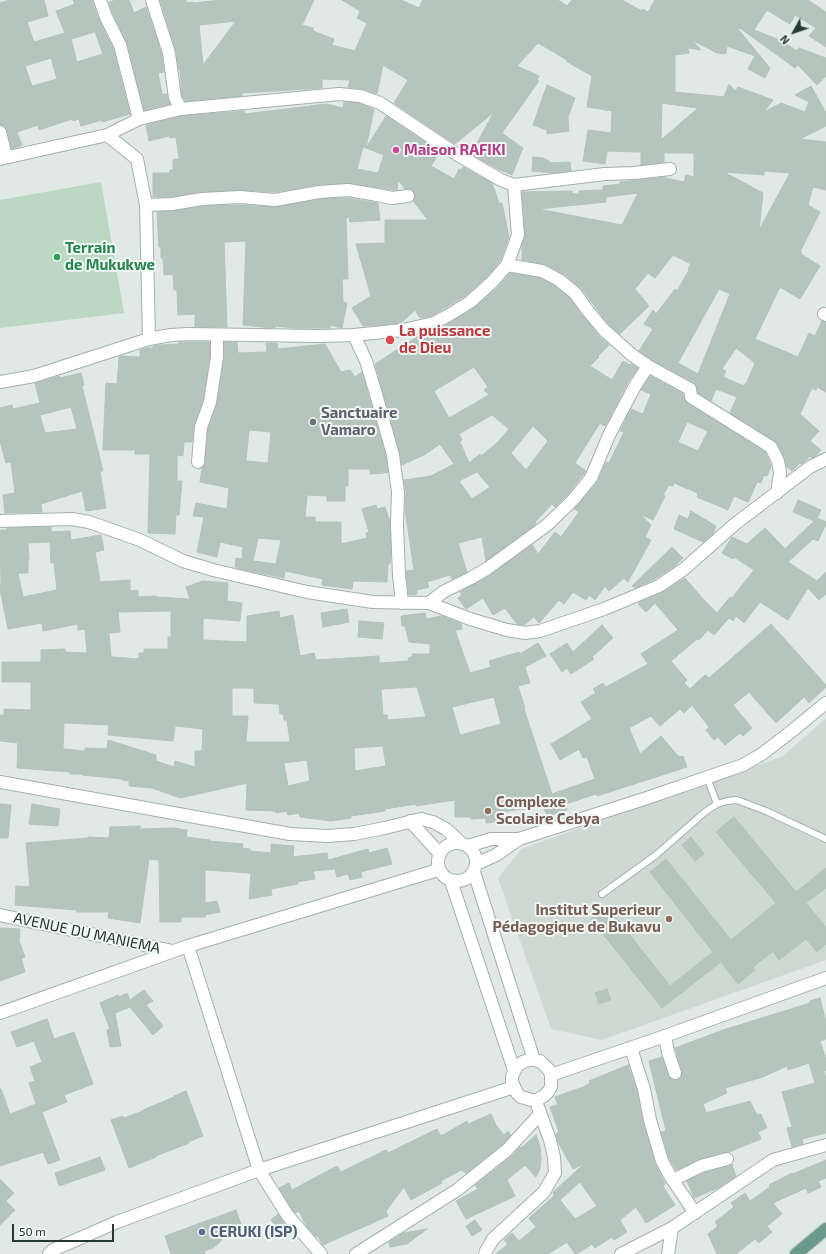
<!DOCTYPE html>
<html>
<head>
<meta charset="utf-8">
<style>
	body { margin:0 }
	#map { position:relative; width:826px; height:1254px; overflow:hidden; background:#e0e9e5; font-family:"Exo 2",sans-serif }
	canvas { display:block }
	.north { position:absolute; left:774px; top:12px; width:40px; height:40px; -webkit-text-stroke:3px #f0f6f3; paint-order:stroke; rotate:230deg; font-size:11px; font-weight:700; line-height:16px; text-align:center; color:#233831 }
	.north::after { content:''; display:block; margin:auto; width:14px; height:18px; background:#233831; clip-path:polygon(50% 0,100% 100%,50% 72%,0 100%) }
	.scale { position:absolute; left:12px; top:1224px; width:102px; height:18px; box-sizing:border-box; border:2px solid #233831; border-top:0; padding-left:5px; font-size:12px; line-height:14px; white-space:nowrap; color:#233831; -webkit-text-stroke:3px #f0f6f3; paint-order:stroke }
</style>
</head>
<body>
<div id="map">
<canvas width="826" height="1254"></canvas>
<div class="north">N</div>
<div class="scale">50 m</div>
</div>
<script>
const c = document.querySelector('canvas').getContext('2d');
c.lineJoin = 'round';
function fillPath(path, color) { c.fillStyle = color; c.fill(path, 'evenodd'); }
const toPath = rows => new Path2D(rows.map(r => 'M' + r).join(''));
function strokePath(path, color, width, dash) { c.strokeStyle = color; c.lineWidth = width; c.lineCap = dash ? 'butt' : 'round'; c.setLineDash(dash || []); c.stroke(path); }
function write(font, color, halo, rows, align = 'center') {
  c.font = font + ' "Exo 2",sans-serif'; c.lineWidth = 4; c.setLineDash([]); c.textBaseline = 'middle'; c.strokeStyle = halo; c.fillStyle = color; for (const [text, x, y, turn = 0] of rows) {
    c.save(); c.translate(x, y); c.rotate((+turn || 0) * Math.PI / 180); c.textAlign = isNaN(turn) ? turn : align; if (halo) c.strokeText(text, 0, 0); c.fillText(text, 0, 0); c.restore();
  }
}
fillPath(toPath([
	[826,718,826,960,602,1040,551,1029,498,878,521,849,783,756]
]), '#cfd9d4');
fillPath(toPath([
	[101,182,124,313,0,328,0,200]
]), '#bbd8c2');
const building = toPath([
	[10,0,44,0,48,16,27,22,34,42,65,33,56,11,75,4,73,0,92,0,99,20,113,48,130,114,102,122,102,120,81,126,79,119,73,121,72,119,39,130,38,125,17,132,22,145,12,149,7,130,5,127,0,125,0,3,10,0],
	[95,32,103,54,77,62,71,39,95,32],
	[51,58,57,79,32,86,25,66,51,58],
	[116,0,129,0,134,13,146,7,162,55,164,72,158,73,162,94,167,94,170,104,144,110,127,43,113,14,109,2,116,0],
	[160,0,186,0,186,3,194,2,194,3,221,0,314,0,302,25,313,28,313,31,334,39,332,45,355,51,367,23,357,18,360,11,342,0,401,0,419,8,423,0,558,0,567,6,572,0,622,0,642,11,643,9,648,12,655,0,808,0,826,12,826,47,809,36,816,28,795,15,790,24,767,10,754,30,782,41,797,51,799,48,826,58,826,76,817,85,798,65,795,68,740,28,738,29,770,68,765,78,748,69,755,56,727,46,726,54,717,53,692,40,701,50,688,48,689,53,675,55,675,92,724,97,729,84,735,91,738,87,773,100,764,112,781,103,805,112,809,102,795,95,811,86,826,113,826,126,800,139,826,142,826,190,813,187,808,205,820,212,800,252,802,252,801,254,820,266,800,299,780,287,755,339,798,357,809,333,815,336,822,321,826,322,826,392,817,387,816,390,812,388,800,414,819,431,810,441,821,450,816,456,812,458,810,456,802,464,800,463,792,471,786,466,785,458,775,441,730,413,737,397,716,389,711,401,698,393,696,385,694,382,652,360,639,351,653,329,644,324,653,310,656,314,675,289,677,291,689,270,688,269,691,264,673,255,655,278,648,273,635,289,649,306,620,334,609,325,581,288,564,274,545,264,522,260,522,246,525,234,522,192,572,191,572,194,579,194,579,191,603,190,603,186,620,184,620,182,665,177,665,178,684,182,686,175,694,177,694,153,664,153,664,162,641,165,641,152,607,151,605,164,583,161,588,130,611,133,612,111,587,107,592,76,566,61,567,60,538,43,517,66,539,76,537,80,539,81,502,133,523,148,512,175,496,168,471,154,494,112,455,144,394,103,408,80,383,65,377,94,362,89,348,87,350,80,322,79,322,88,242,93,242,96,185,101,182,96,180,69,179,70,176,51,160,0],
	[236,21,203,65,199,25,236,21],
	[662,103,698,108,661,140,662,103],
	[764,171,790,173,759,230,763,193,724,172,764,175,764,171],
	[638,193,622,225,538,209,606,202,606,197,638,193],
	[719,289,730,294,698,374,678,363,719,289],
	[736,348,755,363,746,384,744,384,744,386,723,377,726,371,722,369,736,348],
	[547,85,575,98,568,117,569,131,547,134,547,130,533,125,547,85],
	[344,102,358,103,374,109,366,148,363,147,357,169,378,173,384,155,366,148,386,116,440,152,431,166,454,179,459,169,461,170,463,167,492,183,499,203,502,203,509,237,500,261,487,277,465,296,431,316,420,318,415,310,401,323,363,326,352,308,371,296,356,244,385,243,385,220,428,220,413,201,415,195,414,192,411,189,405,189,398,180,397,190,392,190,347,183,318,185,275,192,240,190,202,192,171,197,153,197,153,173,170,173,170,170,173,170,173,160,179,159,176,137,170,138,169,136,149,141,146,125,182,116,244,111,245,114,326,104,343,108,344,102],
	[533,157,543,158,549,161,549,163,570,162,571,171,554,173,532,171,533,157],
	[348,198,378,203,380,220,350,222,349,217,346,218,348,279,342,279,343,302,347,303,342,328,330,325,330,328,296,328,275,326,275,328,264,328,264,327,243,325,246,241,224,242,227,327,195,327,195,314,178,315,177,290,174,290,173,274,164,275,163,258,161,258,161,247,159,247,157,212,173,211,203,206,240,205,276,207,320,199,348,198],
	[510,273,540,278,555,286,570,298,598,335,609,345,598,356,599,357,590,366,612,380,623,361,630,365,631,364,638,368,628,382,606,425,604,426,600,423,575,463,586,471,567,495,555,507,552,504,535,522,536,524,486,561,482,537,458,543,467,572,452,579,450,575,427,582,429,587,417,590,417,594,409,595,406,571,414,570,405,510,406,492,404,480,431,476,454,464,440,444,424,455,402,465,400,453,375,364,421,334,438,330,474,308,497,288,510,273],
	[474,367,488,387,484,390,489,395,449,418,434,391,474,367],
	[492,415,509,429,498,442,481,456,480,454,469,463,460,442,462,440,459,434,492,415],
	[533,426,548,441,526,470,511,453,533,426],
	[477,472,490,487,472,499,459,481,477,472],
	[179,342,210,342,210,356,203,400,194,425,192,442,184,442,183,456,177,455,177,481,182,481,179,515,176,515,175,534,148,533,150,454,135,454,135,450,103,450,106,383,117,384,119,357,121,356,140,357,140,350,147,348,153,348,153,346,160,345,179,344,179,342],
	[224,342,237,342,238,353,267,352,266,343,277,343,278,349,325,344,341,372,350,370,355,377,362,372,386,457,388,472,384,473,370,474,370,469,348,469,348,486,345,486,345,501,327,501,327,496,307,495,305,517,315,517,315,522,341,522,341,544,367,538,366,533,369,532,362,509,376,505,377,509,385,507,390,522,391,554,390,564,388,564,387,582,353,581,352,589,322,585,323,579,285,571,284,578,240,569,235,567,236,558,242,559,243,547,220,542,217,557,197,552,204,517,193,516,196,503,227,509,229,488,200,482,202,468,205,463,208,429,217,403,224,358,224,342],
	[249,430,271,432,268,463,246,461,249,430],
	[258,538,281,540,276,564,253,561,258,538],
	[81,373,84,385,82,386,103,471,100,471,106,508,86,511,82,491,41,504,42,512,5,513,3,495,15,493,11,462,6,463,0,441,0,408,12,405,13,409,40,403,35,383,60,376,60,378,81,373],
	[71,407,77,429,45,433,40,415,71,407],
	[650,376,683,394,685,401,687,403,765,452,771,466,767,476,764,475,761,483,757,482,748,502,734,496,728,510,697,497,698,493,674,483,673,486,669,485,663,495,665,496,653,520,640,514,651,525,645,537,651,540,628,582,624,578,609,591,605,586,595,600,589,595,586,600,573,592,564,604,559,600,539,623,534,617,524,625,517,624,505,608,493,615,483,598,466,609,458,598,462,595,460,592,492,574,532,545,538,554,555,532,561,537,579,512,574,509,597,483,606,462,609,463,624,432,620,431,631,409,643,414,651,394,641,390,650,376],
	[687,422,708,431,698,451,678,442,687,422],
	[798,500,821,510,817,518,826,522,826,524,818,541,813,539,788,562,817,581,826,572,826,594,819,600,808,588,788,620,760,602,744,623,736,616,733,621,729,618,714,635,708,630,699,640,697,639,671,661,687,680,684,683,690,689,705,675,709,678,771,624,826,685,826,687,809,703,804,697,776,723,749,692,733,705,752,728,743,736,740,733,725,745,718,737,714,740,706,730,709,727,692,705,684,713,680,709,660,726,651,716,629,728,640,754,661,736,679,757,683,756,687,767,597,796,596,794,566,804,567,810,547,816,543,806,502,812,503,821,486,823,486,818,471,819,471,817,455,817,455,800,416,806,416,804,385,809,385,811,351,816,351,818,331,821,300,817,299,813,288,815,287,811,276,813,276,811,246,810,247,783,180,798,152,788,129,786,129,781,122,780,122,779,82,775,82,774,70,774,70,772,17,768,18,743,0,741,0,715,4,715,4,709,31,710,31,682,2,682,2,662,41,662,41,650,65,649,65,652,87,653,85,629,78,630,78,624,43,631,42,623,8,629,0,589,0,585,1,585,0,530,7,530,7,528,51,527,51,532,70,531,71,540,101,535,104,550,95,552,100,582,130,580,130,591,138,590,138,597,156,596,156,597,190,599,186,587,203,581,228,583,227,601,242,603,240,621,203,618,203,640,247,642,247,616,279,611,280,618,293,615,300,656,314,653,316,660,379,656,379,663,409,661,408,658,413,656,412,654,430,654,430,644,409,642,405,626,402,626,401,616,425,613,426,619,442,616,461,624,462,629,455,630,470,673,491,667,489,661,519,652,520,654,538,643,546,656,525,667,530,683,518,686,525,708,524,709,552,794,595,779,587,757,583,758,579,749,560,760,551,744,592,719,581,702,596,693,593,689,603,683,606,687,648,664,641,654,678,630,655,603,646,612,638,604,640,602,663,592,685,578,704,600,717,613,730,597,732,598,754,570,734,557,733,559,722,553,732,537,747,544,765,528,785,549,814,521,793,512,798,500],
	[50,542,51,563,54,563,57,590,23,597,18,573,28,573,28,560,29,560,28,543,50,542],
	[171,611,171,637,168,637,168,649,144,649,144,653,139,653,139,659,111,657,109,633,120,632,118,612,171,611],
	[417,687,426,717,388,720,387,715,383,715,381,689,417,687],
	[232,688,254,688,254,703,279,704,280,714,283,714,284,720,287,720,290,742,246,742,248,716,232,716,232,688],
	[494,697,501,724,460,735,452,707,494,697],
	[64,723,109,725,108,735,173,741,175,726,203,729,202,751,195,751,195,767,175,761,174,767,156,761,156,755,108,740,107,749,85,748,85,751,63,749,64,723],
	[383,746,386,766,355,771,354,748,383,746],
	[307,760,310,781,288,786,284,763,307,760],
	[691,511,716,526,713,534,703,542,674,529,679,515,688,519,691,511],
	[672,547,683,558,675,566,655,579,635,588,632,586,672,547],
	[347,609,349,622,323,627,321,613,347,609],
	[359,621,384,623,382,639,358,637,359,621],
	[602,625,613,638,592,657,594,659,571,674,567,668,562,672,550,654,567,643,573,652,602,625],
	[0,804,11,805,8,838,0,838,0,804],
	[32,804,60,809,58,826,29,824,32,804],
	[734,817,796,892,826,868,826,888,806,903,826,927,826,944,817,952,806,939,779,960,773,951,753,967,755,970,738,984,721,962,662,1008,591,919,607,906,670,986,713,952,650,872,666,859,731,940,776,903,716,832,734,817],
	[140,826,140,829,174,828,187,830,186,837,210,840,209,841,243,844,242,848,250,849,250,851,271,853,271,844,294,846,293,857,327,853,328,860,368,849,369,853,387,848,392,864,361,872,362,877,350,880,348,874,337,877,335,869,313,871,315,879,297,882,298,884,271,889,272,895,249,899,251,873,205,870,205,903,217,901,220,912,205,915,206,917,181,917,181,922,160,922,159,860,149,859,140,923,108,918,109,912,77,912,77,910,15,905,16,886,30,887,26,843,88,838,88,837,109,838,110,827,140,826],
	[691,837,704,854,695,861,682,845,691,837],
	[0,928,20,929,19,941,25,957,21,958,25,972,0,981,0,928],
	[607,989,611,1000,599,1004,595,993,607,989],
	[144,990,153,1001,146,1005,163,1026,153,1035,130,1007,115,1013,121,1046,110,1047,107,1030,110,1029,100,1003,118,995,119,997,127,993,130,1000,144,990],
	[820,998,826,1022,826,1039,820,1041,826,1059,826,1070,824,1071,826,1080,826,1133,802,1139,803,1144,792,1147,787,1128,792,1127,782,1092,815,1083,809,1063,788,1070,787,1066,763,1077,725,1088,727,1093,703,1104,706,1113,750,1101,757,1115,761,1114,767,1128,758,1132,761,1139,729,1152,725,1152,699,1159,676,1170,669,1158,661,1132,666,1131,649,1061,662,1057,670,1078,674,1080,678,1080,681,1078,682,1071,675,1048,723,1030,810,1003,810,1001,820,998],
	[47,1019,54,1039,74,1032,93,1084,64,1095,67,1102,42,1112,60,1160,48,1164,43,1152,0,1166,0,1089,1,1089,10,1114,36,1104,29,1083,35,1081,30,1067,42,1062,34,1041,17,1047,11,1032,47,1019],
	[628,1065,637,1091,643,1122,655,1163,665,1184,663,1186,675,1205,646,1223,636,1207,620,1220,627,1232,614,1240,612,1237,595,1248,592,1244,577,1254,575,1254,567,1242,548,1254,496,1254,508,1244,504,1240,512,1233,519,1241,536,1227,529,1218,554,1196,553,1192,584,1164,573,1169,558,1142,556,1134,559,1132,550,1107,558,1105,555,1097,583,1087,590,1083,589,1081,628,1065],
	[580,1182,597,1206,575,1219,560,1200,580,1182],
	[186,1091,203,1136,188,1142,189,1143,156,1156,156,1157,129,1168,111,1120,123,1116,124,1118,143,1111,143,1110,174,1097,174,1096,186,1091],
	[491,1114,496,1125,504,1135,508,1131,511,1135,502,1145,466,1173,461,1170,441,1181,442,1183,411,1200,404,1187,386,1211,388,1216,323,1245,318,1236,316,1237,307,1227,299,1211,296,1213,294,1212,279,1188,289,1183,292,1190,337,1166,341,1172,386,1150,388,1153,437,1129,441,1136,467,1121,468,1124,491,1114],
	[536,1135,540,1146,541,1159,540,1169,536,1177,525,1165,507,1180,515,1196,466,1219,456,1201,478,1189,475,1185,512,1156,520,1147,521,1148,536,1135],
	[100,1157,105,1170,59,1186,55,1173,100,1157],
	[826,1160,826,1178,818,1181,821,1187,808,1193,806,1188,773,1203,782,1214,767,1226,772,1232,759,1243,755,1239,736,1254,717,1254,708,1234,718,1226,715,1222,734,1207,731,1203,745,1193,750,1201,770,1187,769,1185,792,1173,793,1174,826,1160],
	[732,1165,736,1176,718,1188,694,1198,687,1181,704,1173,732,1165],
	[0,1179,14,1193,6,1201,15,1210,0,1225,0,1179],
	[236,1210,242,1227,225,1234,220,1242,213,1248,204,1251,205,1254,171,1254,165,1236,236,1210],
	[278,1214,284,1223,278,1228,271,1220,278,1214],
	[475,1220,482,1230,472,1236,466,1226,475,1220],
	[427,1229,407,1244,390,1247,389,1242,403,1233,427,1229]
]);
fillPath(building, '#b6c4be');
strokePath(building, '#b4c2bb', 1);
const service = toPath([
	[707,777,717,804],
	[602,894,656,855,705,812,717,804,727,801,737,800,766,811,826,839]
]);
const minor = toPath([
	[100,0,106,17,120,45,139,119],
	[152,0,169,53,175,98,181,109],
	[0,132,6,157],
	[107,135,137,159,146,205,149,339],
	[0,159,107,135,139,119,181,109,339,94,360,96,380,103,458,155,501,180,514,185,605,174,634,173,670,169],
	[146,205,172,204,202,199,240,197,275,200,319,192,348,190,372,194,392,198,408,196],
	[507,265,542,271,559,280,575,293,588,311,604,330,632,355,648,366,690,389,691,397,771,447,778,461,780,473,777,493],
	[824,314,826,315],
	[354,335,366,361,376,394,393,455,398,492,397,525,399,575,402,603],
	[0,382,34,376,149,339,171,335,188,334,319,336,354,335,403,330,434,323,449,315,470,302,492,282,507,265,518,235,514,185],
	[198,462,201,427,210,402,217,357,217,335],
	[0,521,72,519,89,522,140,540,183,561,213,570,307,592,373,602,429,603,470,619,507,630,525,633,540,631,604,609,659,586,684,569,735,524,810,467,826,459],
	[429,603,443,592,471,578,488,568,547,525,573,500,591,478,610,433,635,386,648,366],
	[468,846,491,839,519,839,644,799,743,765,762,754,788,734,826,703],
	[476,864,496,855,519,839],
	[0,915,173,951],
	[188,946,259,1170,288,1216,321,1254],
	[0,1013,188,946,438,870],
	[665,1036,668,1052,675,1073],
	[631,1048,644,1089,650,1120,662,1161,670,1176,695,1213],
	[673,1180,701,1166,727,1159],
	[356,1254,457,1190,507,1150,540,1114],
	[485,1254,486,1251,493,1239,544,1192,555,1173,554,1157,550,1140,538,1107],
	[621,1254,672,1228,773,1160,826,1145],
	[668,1254,672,1228]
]);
const tertiary = toPath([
	[0,782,290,834,328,836,354,834,385,828,421,819,433,822,446,829,462,844],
	[410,821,439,853],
	'438 862a19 19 0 1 1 38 0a19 19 0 1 1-38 0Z',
	[474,872,534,1060],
	[451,881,514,1070],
	[529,1060,534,1060,540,1061,549,1070,551,1075,551,1087,548,1092,544,1096,535,1101,521,1097,517,1093,512,1082,512,1076,518,1065,523,1062,529,1060],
	[551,1075,665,1036,826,978],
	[49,1254,53,1250,117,1222,259,1170,514,1087]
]);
const primary = toPath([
	[796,1254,826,1229]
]);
strokePath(service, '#a4b0ab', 8);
strokePath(minor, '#a4b0ab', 14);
strokePath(tertiary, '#a4b0ab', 14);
strokePath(primary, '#bdc3c1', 14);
strokePath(service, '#fff', 6);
strokePath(minor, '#fff', 12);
strokePath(tertiary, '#fff', 12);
strokePath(primary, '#6a9a8b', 12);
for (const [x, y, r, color] of [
	[396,150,4,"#d1479c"],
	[57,257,4,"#2e9e5b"],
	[390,340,5,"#e0444e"],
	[313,422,4,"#6b7280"],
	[488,811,4,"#8d6e63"],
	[669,919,4,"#8d6e63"],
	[202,1232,4,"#5c6f8a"]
]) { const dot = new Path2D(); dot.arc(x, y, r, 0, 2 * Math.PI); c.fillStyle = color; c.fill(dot); strokePath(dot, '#f0f6f3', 1.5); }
write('bold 15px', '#b23c85', '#f0f6f3', [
	["Maison RAFIKI",404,150]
], 'left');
write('bold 15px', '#27864d', '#f0f6f3', [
	["Terrain",65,248],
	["de Mukukwe",65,265]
], 'left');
write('bold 15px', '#be3a42', '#f0f6f3', [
	["La puissance",399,331],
	["de Dieu",399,348]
], 'left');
write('bold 15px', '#5b616d', '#f0f6f3', [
	["Sanctuaire",321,413],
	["Vamaro",321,430]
], 'left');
write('bold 15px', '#785e54', '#f0f6f3', [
	["Complexe",496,802],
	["Scolaire Cebya",496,819],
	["Institut Superieur",661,910,"right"],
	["Pédagogique de Bukavu",661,927,"right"]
], 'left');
write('15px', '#233831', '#f0f6f3', [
	["AVENUE DU MANIEMA",87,933,12]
]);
write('bold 15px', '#4e5e75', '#f0f6f3', [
	["CERUKI (ISP)",210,1232]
], 'left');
</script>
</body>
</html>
